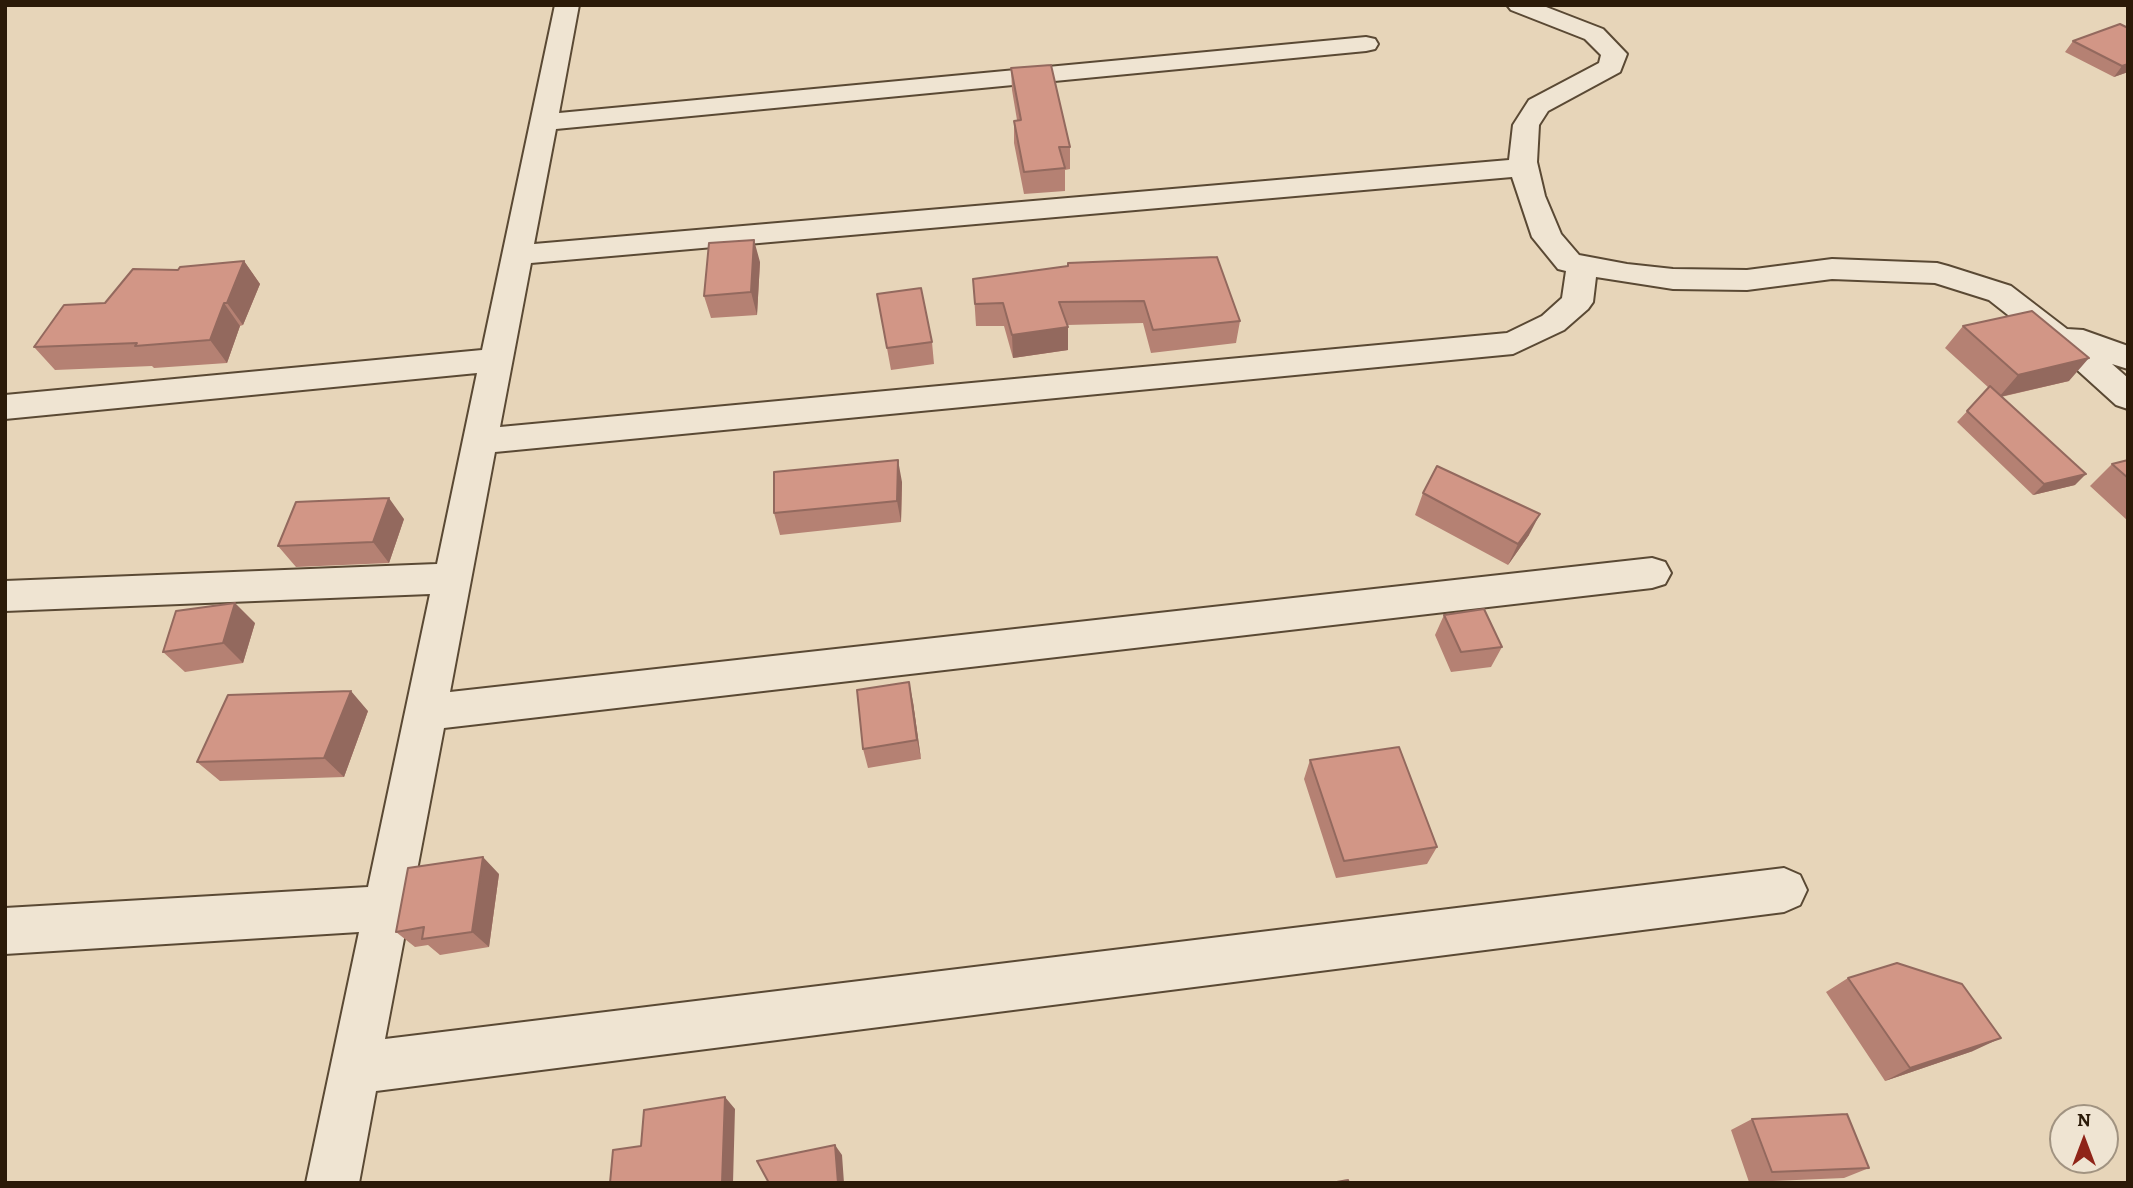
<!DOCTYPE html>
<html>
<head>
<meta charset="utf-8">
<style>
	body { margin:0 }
	#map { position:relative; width:2133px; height:1188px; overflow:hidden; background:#e7d5b9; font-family:Alegreya,serif }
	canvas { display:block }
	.frame { position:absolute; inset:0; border:7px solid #2b1a08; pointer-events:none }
	.north { position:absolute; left:2049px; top:1104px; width:70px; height:70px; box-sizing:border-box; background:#efe4d2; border:2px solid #a19381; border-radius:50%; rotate:0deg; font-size:19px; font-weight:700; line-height:28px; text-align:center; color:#2b1a08 }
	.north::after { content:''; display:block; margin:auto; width:24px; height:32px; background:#8f2418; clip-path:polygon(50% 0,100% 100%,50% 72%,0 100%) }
</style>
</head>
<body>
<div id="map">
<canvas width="2133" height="1188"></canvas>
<div class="frame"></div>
<div class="north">N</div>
</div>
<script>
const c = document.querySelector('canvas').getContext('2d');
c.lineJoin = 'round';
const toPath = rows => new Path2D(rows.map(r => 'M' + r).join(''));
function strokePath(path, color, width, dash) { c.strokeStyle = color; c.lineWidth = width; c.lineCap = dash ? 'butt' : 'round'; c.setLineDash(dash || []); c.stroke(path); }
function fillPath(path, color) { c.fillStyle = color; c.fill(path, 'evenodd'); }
const minor = toPath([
	[555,5,579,5,559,113,1366,37,1375,39,1378,44,1375,49,1366,51,556,129,534,244,1509,160,1513,125,1529,100,1599,63,1601,55,1585,39,1511,10,1507,5,1541,5,1603,29,1627,54,1620,72,1548,111,1539,125,1537,162,1545,196,1561,234,1579,255,1627,264,1673,269,1747,270,1832,259,1937,263,1948,266,2011,286,2067,329,2083,330,2128,346,2128,369,2112,364,2128,378,2128,409,2116,405,2074,367,1989,300,1935,283,1832,279,1747,290,1673,289,1596,277,1593,302,1588,309,1564,330,1513,354,495,452,450,692,1652,558,1665,562,1671,573,1665,584,1652,588,444,728,385,1039,1784,868,1800,875,1807,890,1800,905,1784,912,376,1091,359,1183,306,1183,359,932,5,954,5,908,368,887,430,594,5,611,5,581,437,564,477,373,5,419,5,395,482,350,555,5],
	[1512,177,1532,237,1558,269,1566,271,1562,298,1542,316,1507,333,500,427,531,263,1512,177]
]);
strokePath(minor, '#5a4934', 4);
fillPath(minor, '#efe4d2');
fillPath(toPath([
	[2128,28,2128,72,2114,77,2065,52,2073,41],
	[1011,68,1070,147,1070,169,1065,170,1065,191,1024,194,1014,143,1014,121,1017,120,1012,90],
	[244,261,260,284,243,325,240,326,227,363,154,368,152,366,55,370,34,347,105,303,178,270],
	[760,262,757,315,711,318,704,296],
	[1068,266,1240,321,1236,343,1151,353,1143,323,1067,325,1068,350,1013,358,1004,326,976,326,973,279],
	[877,294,932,342,934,364,891,370],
	[1963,326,2069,381,2001,397,2075,485,2033,495,1957,422,1989,388,1945,348],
	[2128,460,2128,521,2090,486,2112,464],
	[902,482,901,522,780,535,774,513],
	[1423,493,1529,535,1508,565,1415,515],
	[404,519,389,563,296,567,278,546],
	[1444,615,1502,647,1491,667,1451,672,1435,635],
	[255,623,243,663,185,672,163,652],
	[913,702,921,759,868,768,863,749],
	[368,711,344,777,220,781,197,762],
	[1310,760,1437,847,1427,864,1336,878,1304,779],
	[499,874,489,947,440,955,428,945,415,947,396,932],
	[1848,978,1973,1051,1885,1081,1826,992],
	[1752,1119,1869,1168,1844,1178,1749,1182,1731,1130]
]), '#b58173');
fillPath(toPath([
	[2128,64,2128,72,2114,77,2122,66],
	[754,240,760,262,757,315,751,292],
	[244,261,260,284,243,325,227,303],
	[224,303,240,326,227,363,210,340],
	[1068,327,1068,350,1013,358,1012,335],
	[2089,358,2069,381,1999,397,2018,375],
	[898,460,902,482,901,522,897,501],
	[2086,474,2075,485,2033,495,2044,484],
	[389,498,404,519,389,563,373,542],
	[1540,514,1529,535,1508,565,1518,544],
	[235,603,255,623,243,663,223,643],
	[909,682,913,702,921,759,917,740],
	[351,691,368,711,344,777,324,758],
	[483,857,499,874,489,947,472,932],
	[2001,1038,1973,1051,1885,1081,1910,1068],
	[725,1097,735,1109,733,1183,722,1183],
	[835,1145,842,1155,844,1183,838,1183]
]), '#93695e');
const building = toPath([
	[2120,24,2128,28,2128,64,2122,66,2073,41,2120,24],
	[1051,65,1070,147,1059,147,1065,168,1024,172,1014,121,1021,120,1011,68,1051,65],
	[754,240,751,292,704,296,709,243,754,240],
	[1217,257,1240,321,1153,330,1144,301,1059,302,1068,327,1012,335,1003,303,975,304,973,279,1068,266,1068,263,1217,257],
	[244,261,227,303,224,303,210,340,135,346,137,343,34,347,64,305,105,303,133,269,178,270,180,267,244,261],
	[921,288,932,342,887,348,877,294,921,288],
	[2032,311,2089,358,2018,375,1963,326,2032,311],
	[1990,386,2086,474,2044,484,1967,411,1990,386],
	[898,460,897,501,774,513,774,472,898,460],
	[2128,460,2128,478,2112,464,2128,460],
	[1437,466,1540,514,1518,544,1423,493,1437,466],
	[389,498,373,542,278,546,296,502,389,498],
	[235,603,223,643,163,652,176,611,235,603],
	[1484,609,1502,647,1461,652,1444,615,1484,609],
	[909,682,917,740,863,749,857,690,909,682],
	[351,691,324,758,197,762,228,695,351,691],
	[1399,747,1437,847,1344,861,1310,760,1399,747],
	[483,857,472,932,422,939,424,927,396,932,408,868,483,857],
	[1897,963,1962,984,2001,1038,1910,1068,1848,978,1897,963],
	[725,1097,722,1183,610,1183,613,1150,641,1146,644,1110,725,1097],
	[1847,1114,1869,1168,1772,1172,1752,1119,1847,1114],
	[835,1145,838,1183,769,1183,757,1161,835,1145],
	[1348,1180,1349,1183,1331,1183,1348,1180]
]);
fillPath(building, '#d29686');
strokePath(building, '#93695e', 2);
</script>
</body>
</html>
